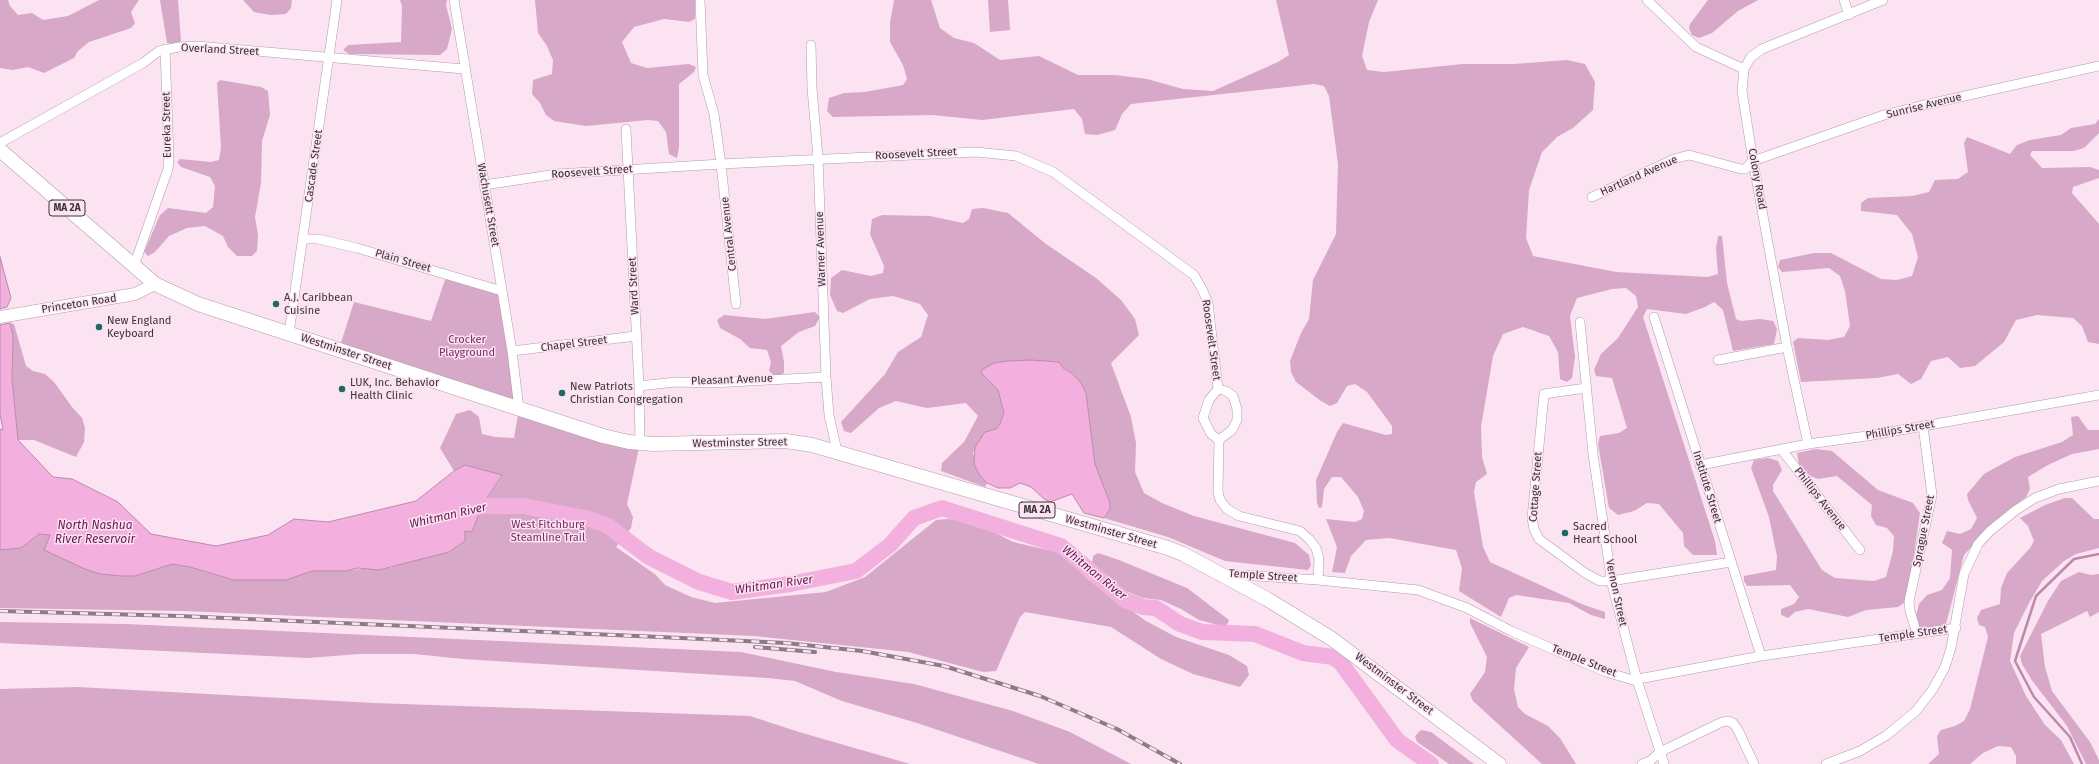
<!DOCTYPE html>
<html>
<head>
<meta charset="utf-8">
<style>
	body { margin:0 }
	canvas { display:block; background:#fbe3f2 }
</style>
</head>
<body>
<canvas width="2099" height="764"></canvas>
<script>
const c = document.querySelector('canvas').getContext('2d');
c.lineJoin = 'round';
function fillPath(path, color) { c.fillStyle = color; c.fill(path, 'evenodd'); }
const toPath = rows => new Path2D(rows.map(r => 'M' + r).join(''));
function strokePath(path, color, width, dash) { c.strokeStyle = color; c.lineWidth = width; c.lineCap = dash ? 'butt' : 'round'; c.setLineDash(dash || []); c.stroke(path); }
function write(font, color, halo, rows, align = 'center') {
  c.font = font + ' "Fira Sans",sans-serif'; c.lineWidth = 3; c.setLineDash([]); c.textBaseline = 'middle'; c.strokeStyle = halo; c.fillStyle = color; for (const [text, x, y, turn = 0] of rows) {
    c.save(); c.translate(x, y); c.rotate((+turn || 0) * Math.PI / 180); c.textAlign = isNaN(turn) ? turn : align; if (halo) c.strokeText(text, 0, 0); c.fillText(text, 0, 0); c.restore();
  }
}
fillPath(toPath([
	[0,0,8,0,10,6,18,15,32,13,43,20,68,16,99,0,139,0,131,12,135,23,131,28,89,42,78,51,74,58,44,73,28,67,13,70,0,68],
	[160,0,178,0,181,41,176,45,167,43],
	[243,0,292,0,291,8,286,14,270,15,254,12],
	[400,0,447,0,446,5,452,29,447,49,440,55,349,54,343,50,348,45,401,42,402,6],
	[535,0,695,0,695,19,689,22,664,19,634,27,622,42,631,63,647,68,689,64,696,67,694,72,679,84,679,147,677,158,669,154,666,132,658,121,648,120,586,126,554,121,546,115,540,103,532,94,533,80,552,74,553,60,547,46,538,33],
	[894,0,931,0,940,28,954,38,974,43,1000,60,1039,56,1078,75,1115,75,1147,79,1183,89,1213,91,1278,62,1289,55,1276,0,1378,0,1369,22,1362,56,1367,70,1384,72,1463,64,1514,64,1567,60,1585,64,1595,82,1593,110,1573,128,1557,137,1542,152,1529,190,1526,238,1533,256,1616,272,1708,277,1718,274,1716,248,1718,236,1722,236,1727,283,1736,319,1741,321,1760,319,1773,321,1777,329,1774,344,1733,351,1723,310,1714,302,1705,307,1686,314,1647,309,1643,317,1715,541,1717,555,1693,555,1684,546,1683,533,1659,504,1647,503,1634,511,1618,515,1609,508,1598,444,1600,436,1619,433,1627,428,1612,378,1596,376,1594,370,1601,354,1618,338,1638,307,1636,296,1626,288,1612,289,1577,298,1570,316,1575,357,1572,378,1567,382,1560,379,1558,352,1549,336,1523,327,1503,334,1493,356,1481,427,1482,457,1487,474,1476,482,1474,492,1483,547,1490,562,1584,605,1605,612,1605,619,1591,615,1569,603,1516,595,1509,598,1501,617,1459,591,1462,568,1456,550,1389,538,1366,540,1351,556,1345,573,1332,572,1337,547,1326,519,1355,522,1362,519,1364,511,1358,497,1341,477,1332,477,1324,489,1322,507,1319,508,1317,503,1316,480,1337,432,1343,423,1386,435,1392,434,1392,426,1367,392,1355,384,1347,386,1337,403,1330,406,1321,401,1296,382,1291,372,1290,361,1301,333,1309,319,1313,280,1336,234,1338,164,1329,96,1324,86,1314,84,1131,104,1122,114,1115,130,1097,135,1085,134,1082,119,1074,109,982,120,932,115,833,117,827,111,829,98,844,93,865,92,903,85,907,79,903,65,890,42,890,23],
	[988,0,1008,0,1010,30,990,32],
	[1708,0,1758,0,1738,11,1712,33,1699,38,1692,35,1689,28,1690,24],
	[220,80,261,87,268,91,270,115,262,141,261,183,255,217,258,235,257,251,252,256,237,256,228,247,223,236,205,226,187,228,169,236,155,252,148,256,144,252,160,215,168,208,206,213,213,207,215,186,210,177,181,167,177,162,180,159,211,162,219,160,221,147,217,83],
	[2099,119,2099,133,2084,148,2073,151,2032,151,2030,155,2042,168,2090,167,2099,170,2099,178,2073,187,2072,193,2099,224,2099,344,2088,342,2082,326,2073,318,2037,315,2016,320,2004,342,1975,366,1960,368,1948,357,1931,361,1921,379,1911,384,1898,374,1877,378,1801,382,1793,342,1798,338,1828,340,1844,337,1850,326,1845,291,1840,276,1829,268,1782,272,1778,267,1780,260,1814,253,1831,253,1881,279,1897,280,1912,276,1918,257,1912,234,1897,215,1861,211,1861,203,1868,198,1912,196,1929,192,1935,180,1958,179,1968,172,1964,143,1967,137,2010,154,2017,145,2030,140,2061,135,2071,128,2095,124],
	[983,208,1008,213,1046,244,1096,278,1121,300,1135,319,1139,335,1111,363,1131,417,1136,443,1135,472,1144,493,1162,503,1194,516,1295,543,1309,555,1311,565,1308,570,1225,561,1168,537,1104,518,1110,509,1110,503,1095,464,1086,393,1081,383,1073,374,1063,368,1059,362,1055,361,1007,361,981,372,998,390,1004,413,1000,424,996,429,985,432,973,453,975,459,974,464,979,474,987,483,985,487,941,471,942,463,964,442,978,416,966,403,927,408,896,401,879,408,851,433,844,431,841,422,885,374,898,352,921,337,928,315,920,304,893,296,870,299,843,313,837,311,830,295,831,278,842,270,871,276,883,273,884,266,870,234,872,219,882,215,930,216,963,223,969,219,972,209],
	[447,274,502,291,520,409,640,443,627,504,633,517,631,528,616,547,656,575,665,585,691,597,715,603,826,592,865,577,936,520,948,519,975,522,1013,542,1061,553,1074,563,1086,578,1146,621,1176,637,1229,655,1247,666,1249,675,1240,687,1193,674,1161,659,1111,627,1025,612,1020,617,996,671,983,672,908,652,754,636,184,611,0,608,0,550,22,547,39,534,51,535,45,550,100,574,135,576,172,564,190,567,234,580,298,576,312,571,390,568,426,556,449,552,465,541,465,531,472,532,482,506,502,476,465,465,454,471,440,448,456,414,470,410,479,417,482,434,495,437,514,438,519,409,339,349,354,302,431,321],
	[815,312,820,317,815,326,799,332,781,346,784,362,784,373,776,377,769,371,771,362,767,350,750,348,740,339,720,328,717,320,724,315,765,319],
	[10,323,14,324,26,366,33,371,45,374,54,382,72,407,82,418,85,428,84,442,76,457,34,440,18,440,12,379,13,336],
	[2078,416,2088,430,2099,430,2099,449,2072,454,2048,465,2028,477,2030,489,2026,497,1995,521,1964,555,1946,624,1936,627,1920,628,1916,616,1919,604,1927,595,1942,590,1950,578,1952,550,1942,543,1947,531,1960,534,1971,529,1977,518,1968,500,1967,494,1984,474,2015,457,2062,442,2073,435,2071,417],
	[1816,449,1832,451,1878,490,1913,503,1920,513,1910,581,1904,603,1898,607,1866,610,1848,617,1808,609,1795,612,1788,618,1781,615,1781,609,1794,604,1799,597,1790,585,1747,586,1744,581,1744,576,1776,570,1777,556,1769,517,1751,468,1754,460,1768,458,1778,461,1782,470,1773,485,1773,491,1822,570,1835,578,1874,581,1886,577,1893,551,1894,536,1887,528,1876,525,1871,516,1872,505,1837,476,1818,479,1810,476,1799,465,1797,453],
	[2065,498,2072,498,2094,519,2099,519,2099,548,2076,554,2064,561,2042,581,2029,603,2014,633,2010,661,2026,696,2045,725,2061,740,2074,764,2016,764,2016,756,2011,747,1998,746,1983,753,1970,764,1928,764,1939,754,1937,736,1941,730,1955,726,1964,721,1970,709,1988,637,1985,627,1979,625,1977,618,1981,610,2000,604,2001,588,2007,573,2030,548,2034,541,2028,526,2020,518,2045,505],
	[1098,553,1119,560,1187,588,1229,620,1226,627,1199,620,1181,609,1161,600,1143,598,1123,590,1092,564,1093,556],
	[2079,572,2091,575,2099,574,2099,612,2090,617,2087,611,2041,634,2045,667,2052,691,2090,742,2099,760,2099,764,2086,764,2067,726,2031,679,2022,664,2020,656,2048,601,2061,581],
	[1470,618,1529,647,1516,668,1514,689,1518,707,1525,714,1548,726,1560,738,1576,764,1542,764,1473,701,1470,694,1485,672,1487,657,1470,623],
	[0,622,126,624,741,652,836,672,914,684,1013,711,1070,732,1131,764,1039,764,917,723,842,701,795,681,768,678,463,659,414,654,359,654,308,658,0,643],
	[78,687,374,703,750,716,799,732,910,764,0,764,0,689],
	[1421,730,1431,732,1474,764,1449,764,1439,757,1417,742,1415,736]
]), '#d7a8c7');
const water = toPath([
	[0,257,11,298,7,307,0,309,0,257],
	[10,323,13,336,12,379,18,440,53,477,72,479,118,502,151,534,216,546,268,535,294,519,328,522,416,501,454,471,465,465,502,475,482,506,472,532,465,531,465,541,449,552,379,570,358,568,345,571,312,571,286,580,234,580,190,567,172,564,135,576,121,576,100,574,85,569,44,550,50,535,39,534,21,548,0,550,0,429,3,430,0,414,0,325,10,323],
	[1031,360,1059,362,1063,368,1073,374,1081,383,1086,393,1095,464,1110,503,1110,509,1104,518,1084,513,1072,494,1050,502,1044,499,1031,487,1020,483,1010,488,998,488,987,483,979,474,974,464,975,447,985,432,996,429,1000,424,1004,413,998,390,984,376,981,372,983,369,994,363,1007,361,1031,360]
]);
fillPath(water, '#f3afdd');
strokePath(water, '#bc8aac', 1);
strokePath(toPath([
	[2082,764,2070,737,2034,697,2015,661,2036,596,2074,559,2099,554]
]), '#bc8aac', 2.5);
strokePath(toPath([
	[461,511,482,506,524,506,590,519,608,526,649,557,699,582,732,592,790,584,856,571,890,545,914,518,942,508,1061,546,1125,600,1143,607,1156,608,1180,624,1202,632,1255,634,1303,653,1333,657,1341,663,1397,740,1431,764]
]), '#f3afdd', 16);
const minor = toPath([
	[454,0,512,351,519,409],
	[700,0,703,75,714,114,721,164,736,304],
	[1647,0,1696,47,1744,69],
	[1844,0,1849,15],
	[811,45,812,88,818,158,826,377,829,415,837,451],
	[626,129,639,386,640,443],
	[0,143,143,63,159,51,179,47,197,46,464,69],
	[484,185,557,174,721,164,976,152,1016,156,1053,172,1194,275,1202,289,1208,303,1218,389],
	[1592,197,1674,159,1689,155,1741,169,1745,169,1753,161,1884,115,1920,106,2099,66],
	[303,239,318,239,357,248,502,291],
	[134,266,168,169,169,158,165,49],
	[1654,317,1761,656],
	[1580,322,1593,454,1612,584,1637,680,1664,764],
	[289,333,337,0],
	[512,351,636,336],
	[1718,360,1787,347],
	[639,386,676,382,711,383,826,377],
	[1586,388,1544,394,1532,518,1534,529,1539,539,1585,573,1600,581,1611,581,1731,562],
	[1219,440,1211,434,1203,418,1209,400,1218,389,1226,391,1233,396,1237,409,1237,420,1232,430,1219,440,1218,492,1220,500,1227,509,1239,516,1300,531,1309,539,1316,548,1319,559,1318,580],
	[1808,444,1787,347,1753,161,1742,91,1744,69,1751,57,1762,49,1883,0],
	[1781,449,1860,550],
	[1700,465,1808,444,1867,436,2099,395],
	[1225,574,1318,580,1418,590,1467,608,1511,631,1606,672,1633,680,1761,656,1956,628],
	[1917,634,1910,611,1909,601,1932,495,1923,426],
	[1642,764,1650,761,1660,752,1722,722,1728,721,1733,723,1738,730,1754,764],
	[1826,764,1860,751,1887,735,1916,711,1933,689,1945,667,1951,648,1964,574,1978,544,1990,531,2016,510,2035,498,2059,489,2099,481]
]);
const major = toPath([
	[0,317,135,294,155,284]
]);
const highway = toPath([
	[0,150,155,284,198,304,603,436,629,442,653,444,786,441,812,445,1168,548,1183,554,1267,599,1332,639,1499,764]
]);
strokePath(minor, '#b19baa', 10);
strokePath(major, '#b19baa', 13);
strokePath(highway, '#b19baa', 15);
strokePath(minor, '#fff', 9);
strokePath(major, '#fff', 12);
strokePath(highway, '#fff', 14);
const rail = toPath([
	[0,611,179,616,660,637,786,643,862,651,944,666,1040,696,1117,729,1180,764],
	[755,647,815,652]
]);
strokePath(rail, '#8b7c86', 4);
strokePath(rail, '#fbe3f2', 2.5, [8]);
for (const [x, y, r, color] of [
	[276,304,4,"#1e6965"],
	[99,327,4,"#1e6965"],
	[342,389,4,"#1e6965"],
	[562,393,4,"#1e6965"],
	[1565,533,4,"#1e6965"]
]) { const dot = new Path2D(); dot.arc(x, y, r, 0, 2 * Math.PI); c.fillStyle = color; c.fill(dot); strokePath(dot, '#fbe3f2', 1.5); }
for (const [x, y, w] of [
	[67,208,36],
	[1037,510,36]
]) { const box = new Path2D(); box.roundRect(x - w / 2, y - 8, w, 16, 3); c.fillStyle = '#fbe3f2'; c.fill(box); strokePath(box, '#3b3238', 1); }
write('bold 10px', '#3b3238', null, [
	["MA 2A",67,208],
	["MA 2A",1037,510]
]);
write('11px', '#3b3238', '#fbe3f2', [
	["Overland Street",220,50,3],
	["Sunrise Avenue",1924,106,-14],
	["Eureka Street",167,125,-91],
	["Roosevelt Street",916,154,-3],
	["Cascade Street",314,166,-82],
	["Roosevelt Street",592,172,-4],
	["Hartland Avenue",1639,176,-24],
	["Colony Road",1757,179,80],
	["Wachusett Street",488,205,80],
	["Central Avenue",729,234,-96],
	["Warner Avenue",821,249,-92],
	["Plain Street",403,261,16],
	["Ward Street",634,286,-93],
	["Princeton Road",79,304,-9],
	["Roosevelt Street",1211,340,82],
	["Chapel Street",574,344,-7],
	["Westminster Street",346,352,18],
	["Pleasant Avenue",732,380,-2],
	["Phillips Street",1900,430,-10],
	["Westminster Street",740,443,-1],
	["Cottage Street",1536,487,-86],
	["Institute Street",1707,487,73],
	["Phillips Avenue",1820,499,52],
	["Sprague Street",1924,531,-79],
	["Westminster Street",1111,532,16],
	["Temple Street",1263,576,4],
	["Vernon Street",1616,593,78],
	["Temple Street",1913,634,-8],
	["Temple Street",1584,661,22],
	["Westminster Street",1394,684,37]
]);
write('11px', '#3b3238', '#fbe3f2', [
	["A.J. Caribbean",284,298],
	["Cuisine",284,311],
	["New England",107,321],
	["Keyboard",107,334],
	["LUK, Inc. Behavior",350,383],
	["Health Clinic",350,396],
	["New Patriots",570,387],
	["Christian Congregation",570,400],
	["Sacred",1573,527],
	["Heart School",1573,540]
], 'left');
write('11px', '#792c65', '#fbe3f2', [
	["Crocker",467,340],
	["Playground",467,353],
	["West Fitchburg",548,525],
	["Steamline Trail",548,538]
]);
write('italic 12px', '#651852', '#fbe3f2', [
	["Whitman River",448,516,-13],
	["North Nashua",95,526],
	["River Reservoir",95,540],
	["Whitman River",1094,573,39],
	["Whitman River",774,585,-8]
]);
</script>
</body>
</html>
